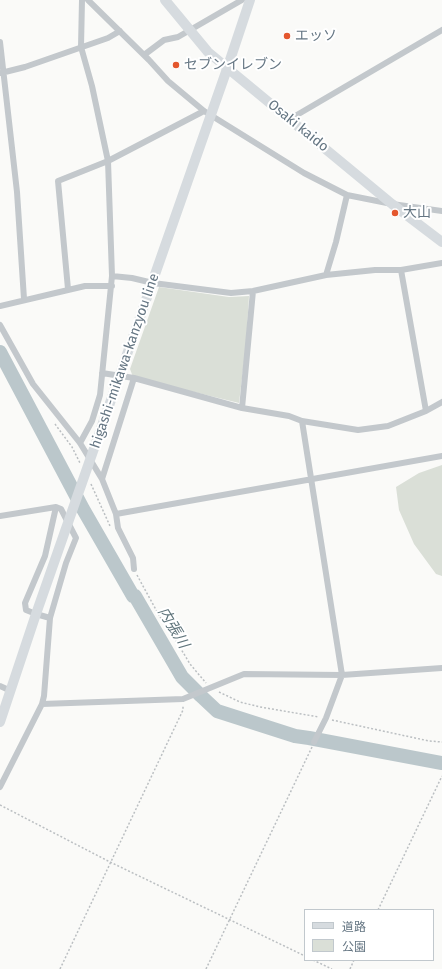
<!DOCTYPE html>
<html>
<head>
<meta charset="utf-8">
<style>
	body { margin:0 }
	#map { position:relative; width:442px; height:969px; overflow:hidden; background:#fafaf8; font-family:"Fira Sans","Noto Sans JP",sans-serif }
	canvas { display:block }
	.legend { position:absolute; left:304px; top:909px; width:130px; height:52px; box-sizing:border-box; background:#fff; border:1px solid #c1c8cd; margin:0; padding:5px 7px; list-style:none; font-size:12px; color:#657683 }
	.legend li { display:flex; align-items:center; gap:8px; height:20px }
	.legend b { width:20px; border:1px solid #c1c8cd }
</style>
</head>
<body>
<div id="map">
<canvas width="442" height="969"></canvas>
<ul class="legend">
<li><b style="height:5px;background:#d6dbdf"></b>道路</li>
<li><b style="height:11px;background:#dadfd7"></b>公園</li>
</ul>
</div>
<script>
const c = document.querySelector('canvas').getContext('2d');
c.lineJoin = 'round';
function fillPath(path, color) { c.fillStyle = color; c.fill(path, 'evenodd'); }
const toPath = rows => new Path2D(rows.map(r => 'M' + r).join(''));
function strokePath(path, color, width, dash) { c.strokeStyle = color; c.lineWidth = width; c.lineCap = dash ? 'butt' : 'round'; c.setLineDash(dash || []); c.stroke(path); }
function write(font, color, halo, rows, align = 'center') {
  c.font = font + ' "Fira Sans","Noto Sans JP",sans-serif'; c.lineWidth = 4; c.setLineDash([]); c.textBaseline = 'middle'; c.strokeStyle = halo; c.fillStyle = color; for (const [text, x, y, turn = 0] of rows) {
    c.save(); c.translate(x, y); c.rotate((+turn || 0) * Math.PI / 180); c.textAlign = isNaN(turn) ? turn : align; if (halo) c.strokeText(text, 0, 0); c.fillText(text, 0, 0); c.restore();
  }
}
fillPath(toPath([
	[159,287,229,297,249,296,246,345,239,403,133,377,130,369],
	[442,465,442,576,436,574,414,544,399,510,396,487,419,473]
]), '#dadfd7');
strokePath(toPath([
	[0,352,83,509,133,596,135,596,182,677,201,696,217,711,295,736,309,738,442,763]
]), '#bbc7cb', 14);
strokePath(toPath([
	[55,424,72,447,80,463],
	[91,484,110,526],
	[137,575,160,617,172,634,190,664,206,683],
	[219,692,240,702,260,707,319,717],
	[332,720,429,741,442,742],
	[0,805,110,862,305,956],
	[378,910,442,776],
	[313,960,332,969],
	[60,969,183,710,183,705],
	[206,969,312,747],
	[350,969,354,960]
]), '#bbbfc2', 1.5, [2, 2]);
strokePath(toPath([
	[82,0,81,47,92,86,108,161,112,276],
	[88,0,149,60,168,81,204,111,304,173,347,195,392,204,442,211],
	[0,42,17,192,24,299],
	[144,55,164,40,178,37,242,0],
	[1,73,25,67,108,38,120,31],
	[290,119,442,30],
	[401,270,426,411],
	[326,275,336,242,347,195],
	[68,289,58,181,108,161,204,111],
	[0,306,85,286,112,286],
	[0,325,33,384,80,443,102,479],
	[102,373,134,378,102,479,116,514,118,528,133,558,134,569],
	[134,378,242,408,289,416,302,421,358,430,388,426,426,411,442,402],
	[242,408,253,291],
	[302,421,342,675,326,718,314,742],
	[80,443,92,421,100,395,112,276,132,278,153,283,231,293,253,291,326,275,375,270,401,270,442,263],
	[116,514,442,456],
	[0,516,56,507,45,556,25,603,26,610,36,614,50,618,44,696,42,704,0,787],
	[50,618,66,563,76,538,61,509,56,507],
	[0,686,11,691],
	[42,704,183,699,244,674,342,675,442,668]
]), '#c3c8cc', 6);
strokePath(toPath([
	[165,0,208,52,392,204,442,242],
	[0,722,36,614,227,69,250,0]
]), '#d6dbdf', 10);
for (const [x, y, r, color] of [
	[287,36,4,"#e4572e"],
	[176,65,4,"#e4572e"],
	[395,213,4,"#e4572e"]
]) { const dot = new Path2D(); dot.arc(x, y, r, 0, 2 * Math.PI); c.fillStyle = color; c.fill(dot); strokePath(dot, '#fff', 1.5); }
write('14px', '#657683', '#fff', [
	["エッソ",295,36],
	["セブンイレブン",184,65],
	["大山",403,213]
], 'left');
write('14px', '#657683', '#fff', [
	["Osaki kaido",298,126,39],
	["higashi-mikawa-kanzyou line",125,361,-71]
]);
write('italic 15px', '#60757c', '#fff', [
	["内張川",173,628,59]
]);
</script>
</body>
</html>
